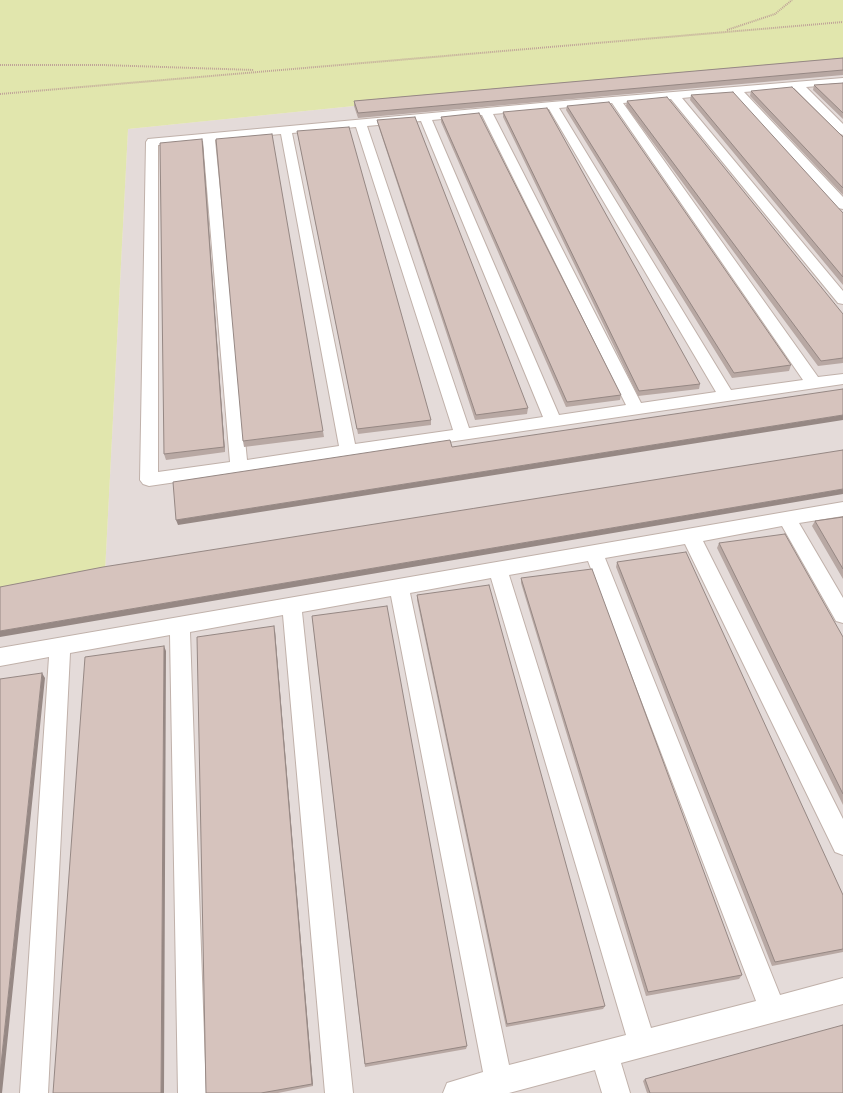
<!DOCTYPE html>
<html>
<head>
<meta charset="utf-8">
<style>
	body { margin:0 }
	canvas { display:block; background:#f2e9e4 }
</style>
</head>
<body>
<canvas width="843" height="1093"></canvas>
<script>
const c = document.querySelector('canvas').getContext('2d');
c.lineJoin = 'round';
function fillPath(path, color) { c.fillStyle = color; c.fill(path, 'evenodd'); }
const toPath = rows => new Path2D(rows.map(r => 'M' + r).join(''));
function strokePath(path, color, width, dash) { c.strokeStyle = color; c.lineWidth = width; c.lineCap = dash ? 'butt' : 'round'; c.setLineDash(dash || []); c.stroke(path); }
fillPath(toPath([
	[843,63,843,1093,0,1093,0,593,105,572,128,129,354,106]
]), '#e4dbd9');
fillPath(toPath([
	[0,0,843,0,843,63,354,106,128,129,105,572,0,593]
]), '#e1e6ad');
const service = toPath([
	[843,78,843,84,806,87,843,124,843,135,839,133,794,88,744,92,843,197,843,209,838,208,733,93,682,98,843,291,843,304,838,303,671,99,623,103,818,377,843,374,843,384,149,486,143,484,140,480,146,142,148,139,552,102,843,78],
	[612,103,803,380,731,390,559,108,612,103],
	[549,109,716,392,641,403,493,114,549,109],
	[482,115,626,405,559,415,432,120,482,115],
	[421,121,543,417,469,428,367,126,421,121],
	[356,127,453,430,355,444,292,133,356,127],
	[281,134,339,446,247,460,215,140,281,134],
	[203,141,230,462,158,472,158,145,203,141],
	[843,502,843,516,799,523,843,598,843,623,836,621,782,526,703,541,843,819,843,855,835,852,685,544,605,558,780,995,843,978,843,1004,621,1063,630,1093,602,1093,595,1070,509,1093,443,1093,447,1083,483,1072,391,596,302,612,353,1093,325,1093,283,615,190,632,206,1093,178,1093,170,635,70,653,48,1093,20,1093,49,657,0,666,0,648,843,502],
	[588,561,756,1001,651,1028,509,575,588,561],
	[491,578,626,1035,509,1065,410,593,491,578]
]);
strokePath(service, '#c0b1aa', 2);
strokePath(toPath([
	[727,30,775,14,792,0],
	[0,65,103,65,254,70],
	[0,94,843,22]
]), '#bfa398', 2, [1, 1]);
fillPath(service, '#fff');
fillPath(toPath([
	[843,58,843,75,358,118,354,106,354,101],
	[843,83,843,119,813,90,814,85],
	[751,91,843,137,843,195,750,96],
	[691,95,843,213,843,285,690,100],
	[627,101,843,314,843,363,818,366,626,106],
	[567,106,791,365,789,371,732,378,566,110],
	[503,112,700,384,699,389,638,396,503,117],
	[441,117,621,395,620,400,566,407,441,122],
	[377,120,528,408,527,414,475,420,378,125],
	[297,131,431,420,431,425,358,434],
	[202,139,225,452,166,460,164,454],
	[323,431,324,437,244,447,243,441],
	[843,517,843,579,812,526,815,521],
	[719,543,843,637,843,805,717,548],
	[617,562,843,895,843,952,772,966,616,567],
	[521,578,742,975,739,979,646,996,521,583],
	[417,595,605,1006,603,1009,506,1027,417,600],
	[312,616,467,1046,466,1049,365,1067],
	[275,631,313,1086,278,1093,206,1093],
	[645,1079,843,1093,647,1093,643,1081]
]), '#b8a8a3');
fillPath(toPath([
	[202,139,203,144,225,452,224,447],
	[843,415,843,420,178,525,176,520],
	[843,489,843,494,0,637,0,631],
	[274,626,275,631,313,1086,312,1084],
	[164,646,166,651,164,1093,161,1093],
	[42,673,45,678,2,1093,0,1093,0,1074]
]), '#968884');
const building = toPath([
	[843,58,843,70,358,113,354,101,843,58],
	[843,83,843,113,814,85,843,83],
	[792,87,843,137,843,188,751,91,792,87],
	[733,92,843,213,843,277,691,95,733,92],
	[667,97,843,314,843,358,821,361,627,101,667,97],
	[609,102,791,365,734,373,567,106,609,102],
	[547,108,700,384,639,391,503,112,547,108],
	[479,113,621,395,567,402,441,117,479,113],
	[415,117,528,408,476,415,377,120,415,117],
	[349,127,431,420,357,429,297,131,349,127],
	[272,134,323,431,243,441,216,139,272,134],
	[202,139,224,447,164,454,160,143,202,139],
	[843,389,843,415,176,520,173,482,450,440,452,447,843,389],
	[843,450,843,489,0,631,0,587,103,567,843,450],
	[843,517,843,569,815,521,843,517],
	[785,534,843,637,843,794,719,543,785,534],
	[686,552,843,895,843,949,775,962,617,562,686,552],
	[592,569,742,975,648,992,521,578,592,569],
	[489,585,605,1006,507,1024,417,595,489,585],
	[387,606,467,1046,365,1064,312,616,387,606],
	[274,626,312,1084,261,1093,206,1093,197,637,274,626],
	[164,646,161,1093,53,1093,85,657,164,646],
	[42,673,0,1074,0,679,42,673],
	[843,1025,843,1093,650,1093,645,1079,843,1025]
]);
fillPath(building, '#d6c3bd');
strokePath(building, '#968884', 1);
</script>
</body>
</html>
